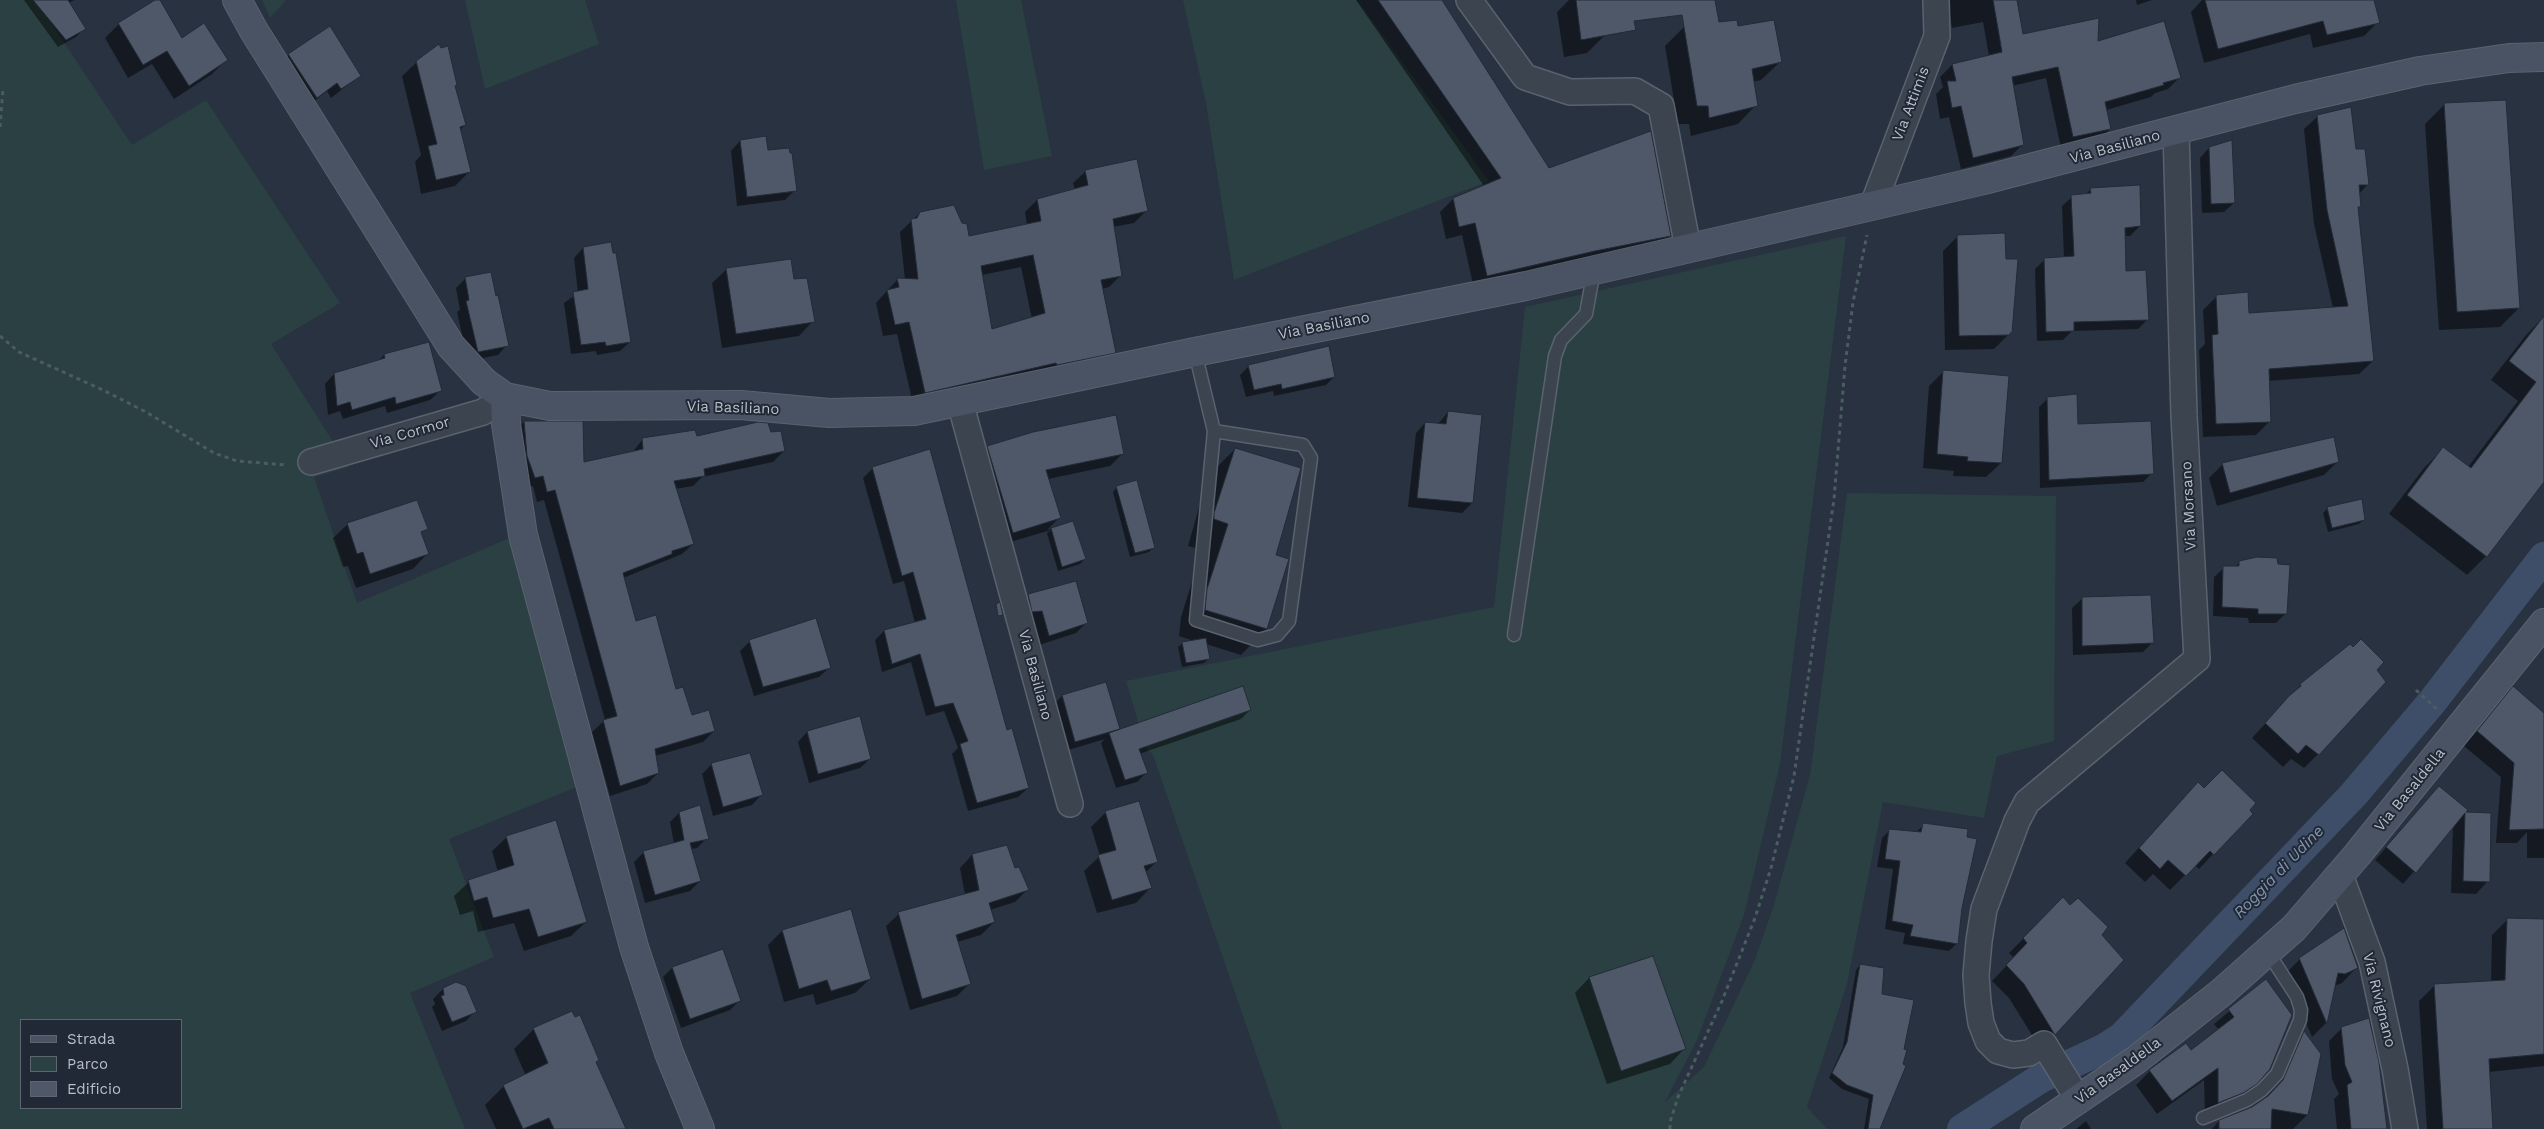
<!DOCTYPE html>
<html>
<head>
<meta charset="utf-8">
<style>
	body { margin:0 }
	#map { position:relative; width:2544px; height:1129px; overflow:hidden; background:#283240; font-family:"Work Sans",sans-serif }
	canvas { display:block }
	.legend { position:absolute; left:20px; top:1019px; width:162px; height:90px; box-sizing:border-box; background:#212936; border:1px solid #5e6571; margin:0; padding:6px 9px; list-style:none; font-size:15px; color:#b9bfca }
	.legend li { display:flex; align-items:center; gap:10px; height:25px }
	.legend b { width:25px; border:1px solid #5e6571 }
</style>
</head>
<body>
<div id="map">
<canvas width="2544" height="1129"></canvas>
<ul class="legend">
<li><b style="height:6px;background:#4a5363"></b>Strada</li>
<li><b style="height:14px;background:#2b4042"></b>Parco</li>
<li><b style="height:14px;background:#4e5869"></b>Edificio</li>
</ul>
</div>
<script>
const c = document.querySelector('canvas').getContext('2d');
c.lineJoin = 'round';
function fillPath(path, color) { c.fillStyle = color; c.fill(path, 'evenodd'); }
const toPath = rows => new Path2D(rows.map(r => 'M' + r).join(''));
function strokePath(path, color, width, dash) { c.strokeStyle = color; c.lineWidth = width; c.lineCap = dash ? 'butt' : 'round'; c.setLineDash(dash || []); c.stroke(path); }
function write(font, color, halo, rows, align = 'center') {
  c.font = font + ' "Work Sans",sans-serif'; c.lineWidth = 4; c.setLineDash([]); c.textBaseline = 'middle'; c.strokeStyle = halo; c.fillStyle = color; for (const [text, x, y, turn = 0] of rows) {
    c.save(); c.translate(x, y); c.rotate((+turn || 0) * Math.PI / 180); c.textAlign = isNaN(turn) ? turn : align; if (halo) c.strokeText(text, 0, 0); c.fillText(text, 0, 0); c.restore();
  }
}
fillPath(toPath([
	[0,0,36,0,132,145,206,100,340,303,271,344,349,467,314,477,357,603,512,537,579,786,449,839,494,957,410,993,465,1129,0,1129],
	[21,1020,181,1020,181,1108,21,1108],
	[262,0,286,0,270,18],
	[465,0,585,0,599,44,485,89],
	[956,0,1021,0,1052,156,984,170],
	[1183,0,1357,0,1489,181,1234,280,1206,103],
	[1846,236,1780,764,1744,915,1697,1040,1665,1102,1704,1067,1754,962,1773,908,1810,775,1847,493,2056,496,2054,741,1997,756,1984,818,1883,802,1847,984,1807,1107,1827,1129,1282,1129,1153,755,1146,748,1126,681,1494,607,1525,307]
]), '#2b4042');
fillPath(toPath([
	[24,0,74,0,69,3,84,29,76,37,58,47],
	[157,0,182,40,226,60,212,74,174,99,152,64,128,78,105,38,119,24],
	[1356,0,1439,0,1548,169,1670,236,1657,249,1474,289,1462,235,1446,239,1440,212,1453,199,1484,186],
	[1569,0,1703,0,1603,24,1605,35,1587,53,1564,57,1557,12],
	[1947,0,2016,0,2022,36,2096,43,2180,77,2168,89,2155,93,2151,97,2106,110,2110,129,2098,141,2061,148,2046,78,2012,86,2023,144,2011,156,1961,169,1949,117,1940,119,1936,94,1943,87,1940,77,1952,65,1989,56,1983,22,1952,28],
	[2136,0,2152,0,2137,5],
	[2202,0,2373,0,2378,22,2364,36,2313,48,2310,34,2204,63,2191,12],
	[1684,27,1737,27,1780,62,1761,80,1753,82,1756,105,1738,124,1691,136,1689,124,1678,124,1665,46],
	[289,55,360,75,331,98,327,91,307,107,279,64],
	[417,62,454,86,465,125,460,130,469,172,455,186,421,194,415,162,421,155,402,76],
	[2444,105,2519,308,2500,327,2439,330,2425,124],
	[2318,116,2355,150,2368,184,2359,194,2360,206,2357,209,2373,361,2359,374,2268,381,2269,422,2256,435,2203,437,2199,350,2205,344,2203,310,2216,297,2248,314,2333,308,2314,224,2304,129],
	[740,141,767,152,795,190,785,200,737,206,731,151],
	[2209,148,2234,203,2224,212,2202,213,2200,158],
	[1086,171,1146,211,1134,223,1113,227,1121,275,1109,287,1101,289,1115,352,1103,364,913,404,897,334,883,336,876,303,898,279,905,280,900,232,920,213,968,237,1027,225,1025,212,1037,200,1075,190,1073,183],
	[1021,267,1032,319,991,331,982,275],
	[2091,189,2140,226,2130,236,2124,236,2125,272,2148,319,2138,329,2072,331,2063,340,2037,341,2035,269,2045,259,2064,258,2062,206,2072,197,2085,195],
	[1958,236,2005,261,2011,332,1994,349,1945,350,1943,251],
	[583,248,630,342,620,351,597,355,596,351,571,354,564,303,578,293,574,258],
	[727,269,793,281,813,321,799,336,722,348,712,283],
	[466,278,507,345,498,355,468,361,457,312,460,310,456,288],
	[2544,317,2544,480,2486,556,2467,575,2389,514,2424,468,2443,449,2468,467,2518,401,2491,380,2527,334],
	[1328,347,1334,377,1326,385,1274,396,1273,391,1246,397,1240,375,1249,366],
	[384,355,440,391,430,400,387,413,385,406,343,419,340,411,328,415,325,384,334,374,378,361],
	[1944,371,2001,463,1986,477,1953,476,1954,471,1923,468,1929,386],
	[2048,398,2077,426,2152,473,2143,482,2040,488,2039,407],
	[1448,412,1481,416,1472,503,1462,513,1408,507,1416,433,1425,423,1438,424],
	[524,422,583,464,632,453,642,440,770,434,784,451,773,462,702,477,693,486,675,489,693,544,682,554,623,578,635,622,675,691,692,716,714,731,703,742,655,756,658,773,647,784,610,796,592,732,605,720,544,500,537,502,533,486,524,488,513,433],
	[988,447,1123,453,1110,466,1048,479,1059,518,1047,530,1072,522,1085,559,1080,564,1058,571,1047,533,1051,530,1000,545,975,460],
	[1235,449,1274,556,1288,560,1267,628,1241,655,1206,644,1208,659,1204,663,1182,667,1178,647,1183,643,1194,641,1179,636,1181,617,1202,550,1188,546,1208,476],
	[2338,461,2324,475,2217,506,2209,478,2223,464],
	[873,468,1006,731,1028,788,1018,797,968,811,952,754,958,748,944,711,926,716,911,662,882,672,875,640,884,631,915,623,904,581,893,584,863,478],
	[1117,487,1154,547,1149,552,1130,557,1113,492],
	[2328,508,2364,520,2359,524,2328,532,2323,513],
	[348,524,426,528,420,534,427,554,413,569,356,588,348,566,343,567,333,538],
	[2240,562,2286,613,2276,623,2249,623,2248,618,2213,616,2214,577,2224,568,2234,568],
	[1075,582,1086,623,1076,633,1039,645,1019,605,1028,596],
	[2082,599,2153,642,2143,652,2073,655,2072,608],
	[750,641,829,668,819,677,754,696,740,651],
	[2350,646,2318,754,2304,768,2291,759,2283,767,2252,738,2301,685],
	[2513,688,2544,714,2544,858,2527,858,2527,832,2517,843,2496,843,2501,777,2464,746],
	[1062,696,1118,729,1114,733,1250,710,1241,719,1139,754,1146,773,1137,782,1116,788,1101,743,1105,739,1065,751,1053,705],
	[859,718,870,759,860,768,809,783,798,742,807,732],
	[712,764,761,795,752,805,713,816,702,774],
	[2439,787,2464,813,2490,814,2488,881,2476,894,2451,893,2453,826,2403,884,2375,860],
	[2204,790,2213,854,2199,869,2195,865,2170,890,2153,874,2145,882,2125,863,2184,798],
	[1106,812,1156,862,1145,873,1150,888,1136,903,1097,913,1084,871,1100,856,1091,827],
	[679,813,707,838,697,848,691,849,700,881,690,891,645,903,634,862,644,852,674,844,670,822],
	[1924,825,1961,908,1957,943,1949,951,1903,944,1905,933,1885,929,1893,869,1877,867,1882,838,1890,830,1916,832],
	[507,837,586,922,571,936,524,951,514,923,478,932,473,911,460,915,454,896,469,882,498,872,492,851],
	[972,855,1014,870,1027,890,1015,902,990,910,994,922,981,935,957,942,970,983,957,996,910,1010,886,926,899,914,965,895,960,868],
	[2063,899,2122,960,2040,1048,2009,998,1992,981,2014,958,2009,953],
	[2507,920,2544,920,2544,1066,2489,1072,2491,1129,2427,1129,2419,1001,2434,986,2491,982,2492,935],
	[782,931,870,979,855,993,816,1005,813,994,784,1002,768,945],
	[1652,957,1684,1049,1670,1064,1607,1084,1575,993,1589,978],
	[2300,959,2356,968,2342,983,2334,986,2326,1023,2312,1037,2285,974],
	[1860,965,1878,1129,1864,1129,1869,1099,1842,1089,1829,1078,1843,1047,1856,970],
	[672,968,740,1000,730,1010,681,1028,663,977],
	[2266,981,2256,1083,2241,1098,2205,1116,2204,1080,2157,1114,2136,1085,2150,1071,2191,1052,2219,1030,2214,1024],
	[443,989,475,1011,466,1021,442,1031,432,1007,435,1004,433,999],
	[572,1013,625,1129,496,1129,485,1105,504,1086,526,1076,514,1049,533,1030],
	[2342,1028,2385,1129,2337,1129,2334,1099,2339,1094,2332,1079,2329,1041],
	[2304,1033,2307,1115,2293,1129,2212,1129,2219,1121,2251,1109,2265,1099,2288,1049],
	[2086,1121,2091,1129,2076,1129]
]), '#0007');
strokePath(toPath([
	[1962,1129,2041,1078,2105,1048,2122,1037,2354,794,2432,702,2544,557]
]), '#3f4e68', 30);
const building = toPath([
	[33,0,68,0,86,29,66,40,33,0],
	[155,0,160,0,182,38,204,23,228,60,189,86,167,51,143,65,118,23,155,0],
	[1378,0,1442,0,1549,168,1651,131,1671,236,1595,251,1487,276,1475,223,1459,227,1453,198,1501,178,1378,0],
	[1576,0,1715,0,1719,22,1737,20,1738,26,1774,20,1782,62,1752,69,1758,106,1709,118,1708,106,1697,106,1682,15,1634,21,1636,30,1581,40,1576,0],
	[1993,0,2017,0,2023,34,2099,18,2098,41,2164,21,2181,78,2163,83,2164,85,2105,102,2111,129,2073,137,2058,67,2012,77,2024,145,1973,158,1961,106,1952,108,1947,81,1956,81,1952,64,2002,52,1993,0],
	[2205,0,2374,0,2380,23,2327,35,2323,21,2218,49,2205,0],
	[330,26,361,76,341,89,337,83,317,98,288,54,330,26],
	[439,44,441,48,448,46,457,85,455,86,466,125,460,127,471,172,436,180,428,146,437,144,416,61,439,44],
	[2506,100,2520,308,2457,312,2444,103,2506,100],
	[2351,107,2356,149,2365,149,2369,185,2359,185,2361,207,2358,207,2374,361,2269,369,2271,422,2216,424,2212,335,2218,334,2216,295,2248,292,2249,313,2348,306,2327,210,2317,115,2351,107],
	[766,136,768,150,789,148,790,153,792,153,797,191,747,197,740,140,766,136],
	[2232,140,2235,203,2211,204,2209,147,2232,140],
	[1137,159,1148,211,1113,219,1122,276,1101,280,1116,353,1057,365,1056,363,925,393,909,322,895,325,887,290,899,287,897,278,918,279,911,219,917,218,920,212,954,205,962,223,967,224,969,236,1041,221,1037,199,1088,185,1085,170,1137,159],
	[1033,255,1045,313,992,329,981,266,1033,255],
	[2140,185,2141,226,2125,228,2126,271,2146,270,2149,320,2074,322,2074,331,2046,332,2044,258,2074,256,2071,195,2091,193,2090,188,2140,185],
	[2005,233,2006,259,2018,259,2012,333,2010,333,2010,335,1959,336,1957,235,2005,233],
	[611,242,613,253,616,253,631,342,606,346,605,342,581,345,573,292,588,289,583,247,611,242],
	[791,259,794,279,807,278,815,322,736,334,726,268,791,259],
	[491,272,496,296,498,295,509,346,478,352,466,301,469,300,465,277,491,272],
	[2544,316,2544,482,2487,557,2407,495,2443,447,2471,468,2536,382,2509,361,2544,316],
	[429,342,442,391,396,404,395,397,352,410,350,402,337,406,334,373,385,358,384,354,429,342],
	[1329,346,1335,377,1282,389,1281,384,1254,390,1248,365,1329,346],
	[1943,370,2009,376,2002,463,1967,461,1968,457,1937,454,1943,370],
	[2077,394,2078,424,2151,421,2154,474,2049,480,2047,397,2077,394],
	[1448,411,1482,415,1473,503,1417,498,1425,422,1446,424,1448,411],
	[1116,415,1124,454,1046,470,1061,518,1013,533,987,446,1033,432,1116,415],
	[524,421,583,421,584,462,643,449,642,438,695,430,697,436,758,422,768,423,771,432,781,431,785,451,704,469,705,476,674,481,694,544,672,551,672,554,623,573,636,621,656,615,676,689,683,687,692,715,709,710,715,731,655,749,659,773,620,786,603,720,617,716,555,490,547,492,543,476,535,478,527,456,524,421],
	[2334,437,2339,462,2230,493,2222,463,2334,437],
	[1235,448,1301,468,1276,555,1289,559,1267,629,1205,610,1207,589,1228,524,1214,519,1214,513,1235,448],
	[930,449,1007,730,1012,728,1029,788,977,803,960,744,968,741,953,703,935,707,920,654,892,664,884,630,926,619,913,572,902,576,872,467,930,449],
	[1137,480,1155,548,1135,553,1116,486,1137,480],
	[2362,499,2365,520,2332,528,2327,507,2362,499],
	[417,500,428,529,421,532,429,554,370,574,363,552,357,554,347,523,417,500],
	[1073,521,1086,559,1062,567,1051,528,1073,521],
	[2257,557,2277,558,2278,564,2290,565,2287,614,2258,614,2258,609,2222,607,2223,566,2239,566,2239,561,2257,557],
	[1076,581,1088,623,1049,636,1042,611,1032,612,1028,594,1076,581],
	[2151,595,2154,643,2082,646,2082,597,2151,595],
	[1000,602,1003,615,998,616,996,604,1000,602],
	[816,618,831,668,763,687,749,640,816,618],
	[1206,638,1210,659,1186,663,1182,642,1206,638],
	[2361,639,2384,662,2377,670,2386,682,2319,755,2306,745,2298,754,2265,723,2289,696,2301,686,2300,684,2350,644,2353,647,2361,639],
	[1106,682,1120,729,1075,742,1062,695,1106,682],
	[1243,686,1251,710,1139,749,1148,773,1125,780,1109,733,1243,686],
	[2513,686,2544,713,2544,829,2509,830,2514,763,2477,731,2513,686],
	[860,716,871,759,818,774,807,731,860,716],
	[750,753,763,795,723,807,711,763,750,753],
	[2222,770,2256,803,2250,810,2253,814,2214,855,2210,851,2186,876,2168,860,2160,869,2139,848,2198,782,2204,788,2222,770],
	[2439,786,2468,810,2466,812,2491,813,2490,882,2463,881,2465,813,2416,873,2386,847,2439,786],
	[1139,801,1158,862,1144,866,1152,888,1112,900,1098,855,1116,850,1105,811,1139,801],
	[700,805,709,839,690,843,701,881,655,895,643,851,684,840,679,812,700,805],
	[556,820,587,922,538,937,529,909,493,918,487,897,474,901,468,880,514,865,506,836,556,820],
	[1923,823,1968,829,1967,837,1977,839,1962,908,1958,944,1910,936,1913,925,1892,921,1900,861,1885,859,1889,829,1921,832,1923,823],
	[1007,845,1015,868,1019,867,1029,890,989,903,995,922,956,935,971,984,922,999,898,912,979,890,972,854,1007,845],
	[2063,897,2070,905,2078,898,2108,927,2102,935,2124,960,2055,1035,2024,984,2006,965,2027,943,2023,938,2063,897],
	[851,909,871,979,831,991,827,980,799,989,782,930,851,909],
	[2507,918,2544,919,2544,1054,2489,1059,2493,1129,2443,1129,2434,984,2505,980,2507,918],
	[2344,928,2358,968,2345,974,2338,973,2327,1024,2299,958,2344,928],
	[723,949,741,1001,690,1019,672,967,723,949],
	[1653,956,1686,1049,1621,1071,1589,977,1653,956],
	[1860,964,1884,968,1882,994,1914,1000,1904,1049,1907,1050,1903,1064,1906,1066,1880,1129,1868,1129,1873,1095,1847,1085,1832,1073,1847,1042,1860,964],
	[2266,979,2292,1015,2270,1069,2257,1084,2243,1093,2218,1103,2218,1068,2172,1101,2149,1070,2186,1043,2191,1050,2234,1017,2228,1009,2266,979],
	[456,982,466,986,477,1012,452,1022,441,996,444,995,443,988,456,982],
	[572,1011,575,1017,580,1015,599,1060,596,1062,626,1129,554,1129,549,1118,523,1129,503,1085,548,1063,533,1028,572,1011],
	[2369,1018,2379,1062,2387,1129,2351,1129,2347,1085,2352,1082,2345,1065,2341,1027,2369,1018],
	[2304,1031,2321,1054,2308,1115,2272,1109,2271,1129,2219,1129,2219,1120,2252,1107,2268,1096,2283,1080,2304,1031]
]);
fillPath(building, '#4e5869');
strokePath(building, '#232b38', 1);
const lane = toPath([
	[1195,352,1214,431,1196,620,1258,640,1277,635,1289,621,1311,458,1303,445,1214,431],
	[1514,635,1555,356,1561,340,1586,314,1594,270],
	[2203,1118,2247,1100,2262,1090,2277,1074,2300,1020,2301,1010,2297,997,2267,951]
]);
const street = toPath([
	[1469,0,1525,77,1570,92,1635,91,1661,106,1688,248],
	[1873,205,1937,36,1936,0],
	[960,402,1070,804],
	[311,462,483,412,505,397],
	[2340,875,2372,962,2395,1069,2405,1129],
	[2078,1099,2044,1044,2029,1053,2013,1055,1998,1051,1988,1041,1981,1023,1978,1003,1976,975,1979,941,1984,909,2017,821,2027,802,2197,659,2184,416,2176,131]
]);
const secondary = toPath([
	[237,0,254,31,451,346,484,382,505,397,550,406,741,405,829,413,914,411,1195,352,1526,286,1984,180,2295,99,2420,71,2509,58,2544,57],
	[505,397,506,424,523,535,634,947,669,1053,700,1129],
	[2035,1129,2136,1060,2222,992,2294,928,2357,855,2544,623]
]);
strokePath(lane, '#5a626e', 15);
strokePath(street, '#5a626e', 28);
strokePath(secondary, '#5a626e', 30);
strokePath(toPath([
	[0,127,3,89],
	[0,336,19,352,105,391,146,412,214,453,237,461,286,465],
	[2416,690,2438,710],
	[1670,1129,1670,1122,1678,1097,1722,1001,1755,918,1771,868,1794,776,1834,499,1845,366,1853,302,1867,235]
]), '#4a5d60', 3, [4, 4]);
strokePath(lane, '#3c4450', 12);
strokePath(street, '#3c4450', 25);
strokePath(secondary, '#4a5363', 28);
write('15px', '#b9bfca', '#212936', [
	["Via Attimis",1911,104,-69],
	["Via Basiliano",2115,147,-15],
	["Via Basiliano",1324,326,-11],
	["Via Basiliano",733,408,2],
	["Via Cormor",410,433,-16],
	["Via Morsano",2189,506,-93],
	["Via Basiliano",1035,675,75],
	["Via Basaldella",2410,790,-51],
	["Via Rivignano",2379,1000,76],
	["Via Basaldella",2118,1071,-36]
]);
write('italic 16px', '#8294b0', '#212936', [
	["Roggia di Udine",2279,872,-46]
]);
</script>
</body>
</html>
